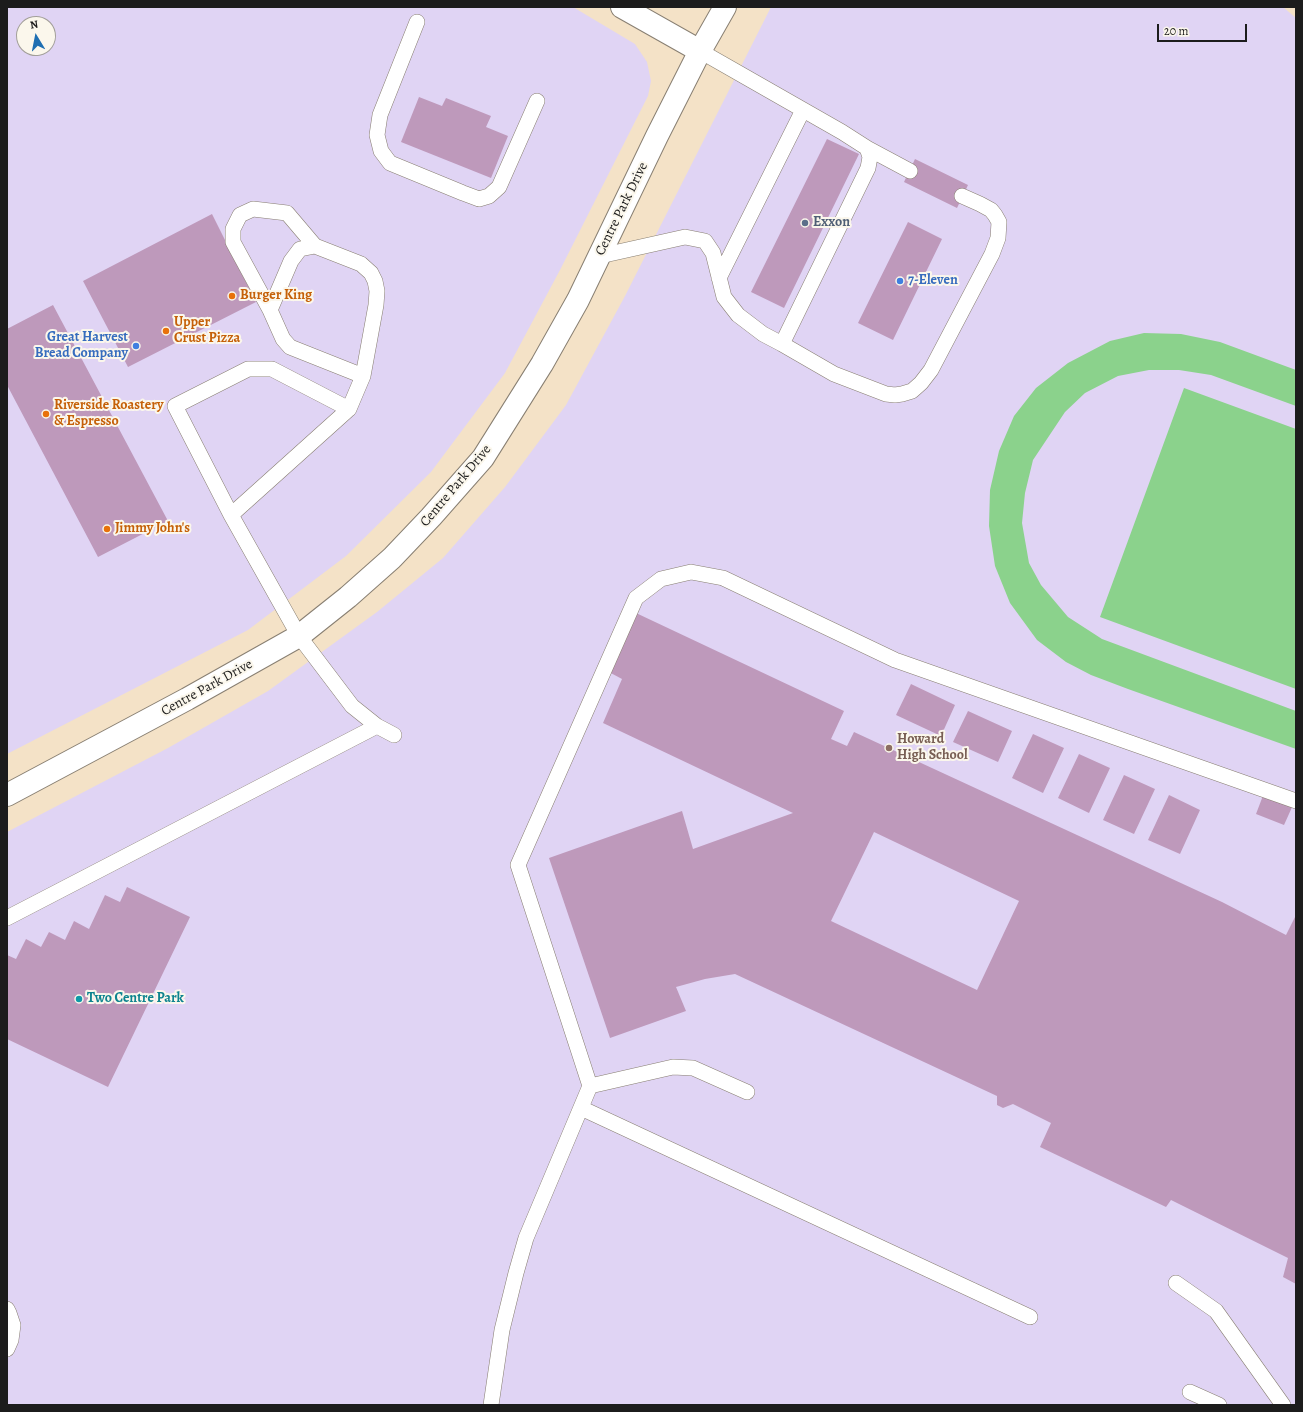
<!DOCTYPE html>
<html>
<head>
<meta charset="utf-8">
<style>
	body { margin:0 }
	#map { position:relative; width:1303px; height:1412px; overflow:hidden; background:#f4e2c7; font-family:Alegreya,serif }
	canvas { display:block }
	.frame { position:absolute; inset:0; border:8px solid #1c1c1c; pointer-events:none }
	.north { position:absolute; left:16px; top:16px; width:40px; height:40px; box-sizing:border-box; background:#fbf7ec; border:1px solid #a29f99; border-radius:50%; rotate:350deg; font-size:11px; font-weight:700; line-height:16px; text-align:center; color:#1c1c1c }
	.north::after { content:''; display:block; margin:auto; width:14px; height:18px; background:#1f6fb2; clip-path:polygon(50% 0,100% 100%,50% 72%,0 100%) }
	.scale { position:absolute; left:1157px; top:24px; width:90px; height:18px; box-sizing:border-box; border:2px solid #1c1c1c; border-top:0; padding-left:5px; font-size:12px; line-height:14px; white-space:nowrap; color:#1c1c1c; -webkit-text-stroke:3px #fbf7ec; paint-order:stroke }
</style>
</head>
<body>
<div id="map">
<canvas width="1303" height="1412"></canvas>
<div class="frame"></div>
<div class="north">N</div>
<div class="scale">20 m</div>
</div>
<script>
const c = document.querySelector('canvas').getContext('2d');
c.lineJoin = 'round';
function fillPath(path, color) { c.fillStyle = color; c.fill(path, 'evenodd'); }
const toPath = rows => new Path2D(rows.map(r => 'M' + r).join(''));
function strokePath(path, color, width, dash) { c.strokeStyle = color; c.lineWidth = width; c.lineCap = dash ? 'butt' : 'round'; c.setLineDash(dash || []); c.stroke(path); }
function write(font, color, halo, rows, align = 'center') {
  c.font = font + ' Alegreya,serif'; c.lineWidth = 4; c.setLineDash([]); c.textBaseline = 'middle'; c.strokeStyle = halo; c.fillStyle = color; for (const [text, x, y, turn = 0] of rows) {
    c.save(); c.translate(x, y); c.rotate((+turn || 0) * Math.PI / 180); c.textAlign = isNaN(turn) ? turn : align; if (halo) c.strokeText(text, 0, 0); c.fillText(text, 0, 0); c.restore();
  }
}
fillPath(toPath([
	[7,7,573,7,635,44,647,62,651,81,648,96,560,270,505,373,431,472,346,556,248,630,7,754],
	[24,24,48,24,48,48,24,48],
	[771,7,1283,7,1296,18,1296,1405,7,1405,7,832,168,748,268,691,377,612,443,558,505,487,566,405,625,296]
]), '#e0d4f4');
fillPath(toPath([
	[1144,333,1181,334,1220,342,1296,370,1296,406,1211,375,1179,370,1149,370,1118,376,1085,393,1065,412,1033,460,1025,493,1022,523,1029,563,1041,585,1068,617,1102,639,1296,711,1296,749,1128,689,1091,675,1066,662,1037,640,1010,603,995,566,989,526,990,490,999,451,1014,416,1036,388,1068,363,1110,341],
	[1184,388,1296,429,1296,689,1100,617]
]), '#8bd28c');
fillPath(toPath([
	[419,97,442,106,446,98,491,116,486,127,508,136,491,178,401,142],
	[827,139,859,154,784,308,751,292],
	[915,159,968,185,957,208,904,182],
	[212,214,256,302,128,367,83,281],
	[908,222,942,239,893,340,858,323],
	[53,305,168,521,98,557,7,385,7,329],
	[636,613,844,711,831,739,847,746,854,732,1222,902,1286,935,1296,915,1296,1284,1283,1277,1288,1258,1171,1200,1166,1207,1040,1147,1051,1123,1013,1104,1003,1108,997,1105,997,1096,735,974,705,979,676,987,686,1011,610,1038,549,858,682,811,693,849,793,813,603,723,622,679,607,671],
	[874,832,1019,901,977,990,831,921],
	[911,684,955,705,941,736,896,715],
	[968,711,1012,731,998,762,953,742],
	[1033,734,1064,748,1043,793,1012,778],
	[1079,754,1110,768,1089,813,1058,798],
	[1124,775,1155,789,1134,834,1103,820],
	[1264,793,1293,805,1284,825,1256,814],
	[1169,795,1200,810,1180,854,1148,840],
	[127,887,190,917,108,1087,7,1039,7,955,16,959,26,939,41,947,49,932,65,940,74,921,89,929,105,895,120,902]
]), '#be99bb');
const service = toPath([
	[417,22,380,115,377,135,381,151,390,163,463,193,479,199,489,196,499,187,537,101],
	[867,148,910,171],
	[600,256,685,237,705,241,713,253,724,297,738,315,763,334,782,344,868,168,870,157,867,148,842,132,700,51],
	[719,278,803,110],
	[270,310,291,261,300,249,315,246],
	[782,344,834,374,886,394,895,395,902,394,912,391,921,383,931,370,992,254,998,238,999,222,995,215,991,210,980,204,962,196],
	[349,409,272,369,248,369,175,406,231,515,299,636,352,706,377,726,394,735],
	[231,515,349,409,363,376,376,305,377,291,375,281,371,273,361,264,315,246,287,213,253,209,240,215,233,229,233,242,270,310,283,339,290,347,363,376],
	[7,918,377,726],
	[590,1086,673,1067,693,1068,747,1092],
	[581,1108,1030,1317],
	[1176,1283,1216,1311,1283,1405],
	[7,1309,9,1313,13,1325,11,1340,7,1349],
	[1190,1392,1219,1405],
	[491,1405,502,1330,516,1273,526,1238,590,1086,518,865,636,598,661,579,691,572,723,578,895,660,1296,801]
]);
const minor = toPath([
	[622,7,700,51]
]);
const tertiary = toPath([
	[7,795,187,699,299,636,348,597,392,558,431,517,483,458,542,364,578,300,657,136,700,51,725,7]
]);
strokePath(service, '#887f72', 16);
strokePath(minor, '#887f72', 24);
strokePath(tertiary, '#887f72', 24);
strokePath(service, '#fff', 15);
strokePath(minor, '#fff', 22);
strokePath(tertiary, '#fff', 22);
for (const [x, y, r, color] of [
	[805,223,4,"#5c6f8a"],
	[900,281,4,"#3f7fe0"],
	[232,296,4,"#e8710a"],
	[166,331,4,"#e8710a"],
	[136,346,4,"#3f7fe0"],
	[46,414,4,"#e8710a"],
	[107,529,4,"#e8710a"],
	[889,748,4,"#8d6e63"],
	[79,999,4,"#0f9aa8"]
]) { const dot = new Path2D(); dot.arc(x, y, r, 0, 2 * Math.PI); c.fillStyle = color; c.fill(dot); strokePath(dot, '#fbf7ec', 1.5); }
write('14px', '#1c1c1c', '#fbf7ec', [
	["Centre Park Drive",622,209,-64],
	["Centre Park Drive",456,486,-50],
	["Centre Park Drive",207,688,-29]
]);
write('bold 14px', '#4e5e75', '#fbf7ec', [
	["Exxon",813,223]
], 'left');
write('bold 14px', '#366cbe', '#fbf7ec', [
	["7-Eleven",908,281],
	["Great Harvest",128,338,"right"],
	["Bread Company",128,354,"right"]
], 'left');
write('bold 14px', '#c56008', '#fbf7ec', [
	["Burger King",240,296],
	["Upper",174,323],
	["Crust Pizza",174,339],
	["Riverside Roastery",54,406],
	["& Espresso",54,422],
	["Jimmy John's",115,529]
], 'left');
write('bold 14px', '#785e54', '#fbf7ec', [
	["Howard",897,740],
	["High School",897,756]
], 'left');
write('bold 14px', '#0d838f', '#fbf7ec', [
	["Two Centre Park",87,999]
], 'left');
</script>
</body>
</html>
